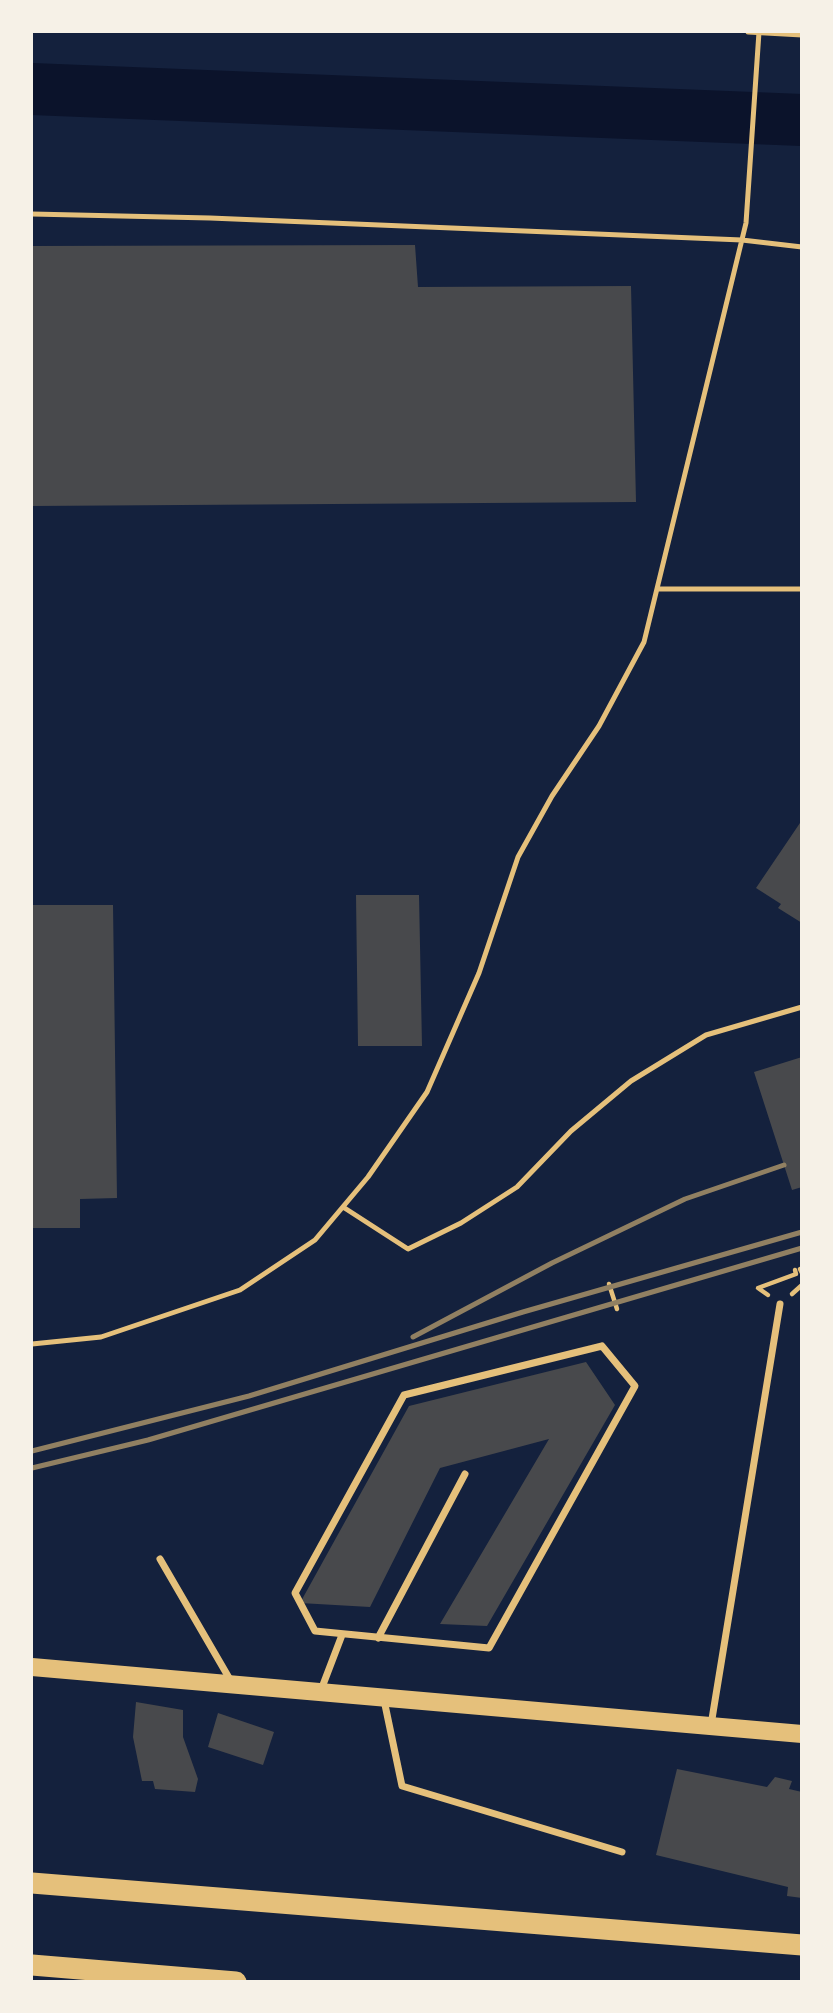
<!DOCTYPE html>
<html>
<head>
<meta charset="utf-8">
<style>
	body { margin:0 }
	#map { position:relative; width:833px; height:2013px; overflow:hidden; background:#14213d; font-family:"Libre Baskerville",serif }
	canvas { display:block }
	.frame { position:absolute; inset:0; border:33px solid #f6f1e7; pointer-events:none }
</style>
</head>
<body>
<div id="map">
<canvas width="833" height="2013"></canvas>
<div class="frame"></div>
</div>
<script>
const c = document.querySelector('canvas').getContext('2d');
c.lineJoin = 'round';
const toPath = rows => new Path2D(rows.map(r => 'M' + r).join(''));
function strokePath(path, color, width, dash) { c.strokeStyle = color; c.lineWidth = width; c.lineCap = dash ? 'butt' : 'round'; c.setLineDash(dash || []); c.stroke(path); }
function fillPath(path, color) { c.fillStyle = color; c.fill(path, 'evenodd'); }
strokePath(toPath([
	[32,89,802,120]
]), '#0b132b', 52);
fillPath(toPath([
	[415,245,418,287,631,286,636,502,32,506,32,246],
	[802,820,802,923,778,908,781,904,756,888],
	[356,895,419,895,422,1046,358,1046],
	[32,905,113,905,117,1198,80,1199,80,1228,32,1228],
	[802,1057,802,1187,792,1190,754,1072],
	[586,1362,615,1405,487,1626,440,1624,549,1439,440,1468,370,1607,300,1603,409,1406],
	[136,1702,183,1710,183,1737,198,1779,195,1792,155,1789,153,1781,142,1781,133,1737],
	[218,1713,274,1732,263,1765,208,1747],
	[677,1769,767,1787,775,1777,792,1781,789,1789,802,1792,802,1898,787,1896,788,1887,656,1855]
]), '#48494c');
strokePath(toPath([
	[800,1269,802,1273],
	[609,1284,617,1309],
	[792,1294,802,1285],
	[768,1295,758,1288,796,1274,795,1270]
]), '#e5c07b', 4.5);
strokePath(toPath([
	[748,32,802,35],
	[32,214,210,218,742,240,802,247],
	[657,589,802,589],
	[343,1207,408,1249,461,1223,517,1187,571,1131,631,1081,706,1035,802,1007],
	[32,1344,101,1337,240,1290,315,1240,368,1177,427,1092,479,973,518,857,552,796,599,726,644,642,746,223,759,32]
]), '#e5c07b', 5);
strokePath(toPath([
	[602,1346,635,1386,489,1648,315,1631,295,1593,404,1395,602,1346],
	[160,1559,232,1683],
	[378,1638,465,1474],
	[321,1690,342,1635],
	[384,1700,402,1786,622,1852],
	[711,1725,780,1304]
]), '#e5c07b', 7);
strokePath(toPath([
	[32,1667,802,1734]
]), '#e5c07b', 18);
strokePath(toPath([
	[32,1883,802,1945],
	[32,1965,236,1982]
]), '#e5c07b', 21);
strokePath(toPath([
	[413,1337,552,1263,685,1199,784,1165],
	[32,1451,249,1396,523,1312,802,1232],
	[32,1468,148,1440,802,1248]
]), '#918062', 5);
</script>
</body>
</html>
